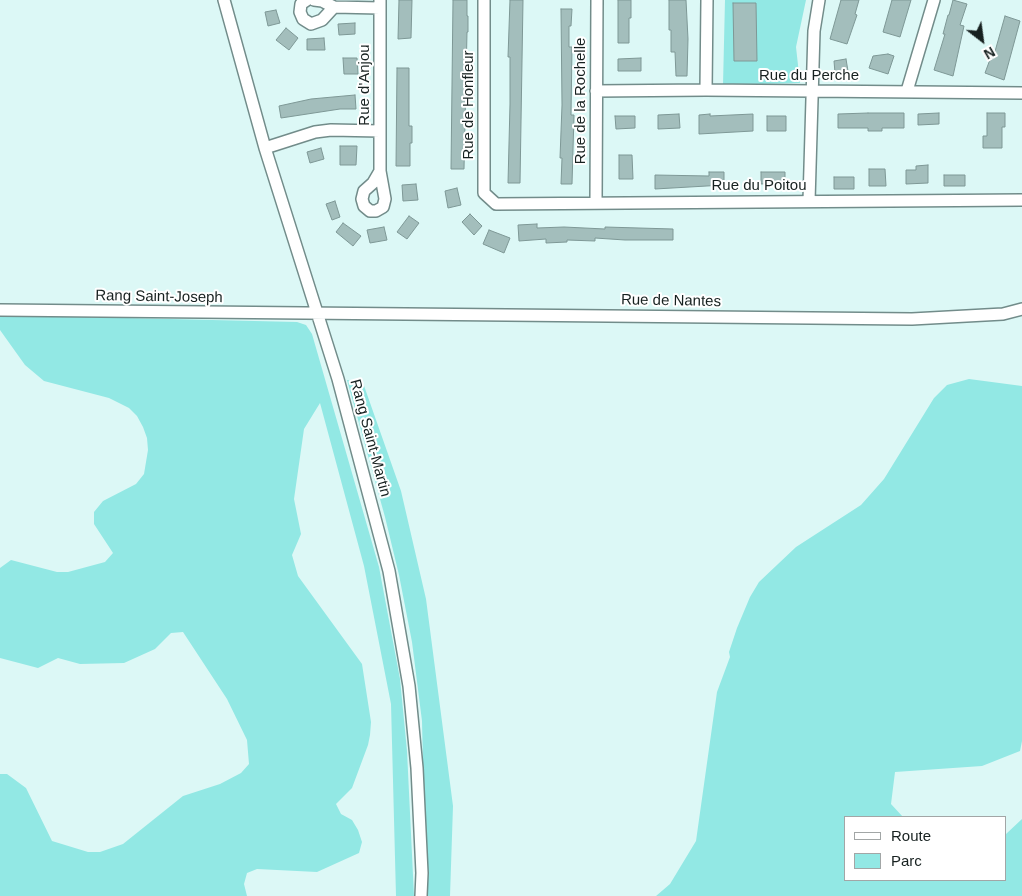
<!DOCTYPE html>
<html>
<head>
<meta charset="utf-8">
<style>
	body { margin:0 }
	#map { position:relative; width:1022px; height:896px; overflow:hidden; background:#dcf8f6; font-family:Arial,sans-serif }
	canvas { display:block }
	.legend { position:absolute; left:844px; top:816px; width:162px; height:65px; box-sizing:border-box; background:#fff; border:1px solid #a2a6a6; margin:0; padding:6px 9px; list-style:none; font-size:15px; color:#172120 }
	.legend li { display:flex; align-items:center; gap:10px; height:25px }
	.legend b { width:25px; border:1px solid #a2a6a6 }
	.north { position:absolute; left:957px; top:15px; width:50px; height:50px; -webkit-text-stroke:4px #fff; paint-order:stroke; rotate:150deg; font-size:14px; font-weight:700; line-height:20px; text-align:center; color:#172120 }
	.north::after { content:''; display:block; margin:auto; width:18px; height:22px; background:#172120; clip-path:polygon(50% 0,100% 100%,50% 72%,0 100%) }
</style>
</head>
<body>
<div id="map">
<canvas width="1022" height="896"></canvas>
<ul class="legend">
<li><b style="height:6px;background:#fff"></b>Route</li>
<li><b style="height:14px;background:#92e8e4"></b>Parc</li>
</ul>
<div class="north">N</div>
</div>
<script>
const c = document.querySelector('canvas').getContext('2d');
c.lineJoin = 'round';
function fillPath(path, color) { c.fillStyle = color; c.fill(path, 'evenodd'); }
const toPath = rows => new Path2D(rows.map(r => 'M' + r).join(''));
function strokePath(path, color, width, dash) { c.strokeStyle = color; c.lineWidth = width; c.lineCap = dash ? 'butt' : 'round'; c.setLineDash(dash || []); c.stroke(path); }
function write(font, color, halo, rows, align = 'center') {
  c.font = font + ' Arial,sans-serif'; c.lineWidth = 4; c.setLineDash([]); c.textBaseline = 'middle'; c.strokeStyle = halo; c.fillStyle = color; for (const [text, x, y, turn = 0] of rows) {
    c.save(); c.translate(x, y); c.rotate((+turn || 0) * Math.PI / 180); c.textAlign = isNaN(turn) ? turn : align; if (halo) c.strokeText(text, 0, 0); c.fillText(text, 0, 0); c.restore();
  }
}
fillPath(toPath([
	[725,0,806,0,796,47,800,83,723,85],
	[0,315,297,322,306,325,312,334,379,567,400,679,407,751,414,896,396,896,391,704,364,566,320,403,304,429,294,499,301,534,292,555,298,576,362,664,371,722,370,735,368,745,352,788,336,804,341,814,352,820,358,830,362,842,359,853,317,872,257,869,247,873,244,884,247,896,0,896,0,774,7,774,26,788,52,841,88,852,100,852,123,844,183,796,220,784,241,773,249,764,247,740,227,699,183,632,171,633,155,649,124,663,80,664,58,658,38,668,0,658,0,568,11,560,57,572,68,572,105,562,113,553,94,524,94,512,103,501,136,484,144,474,148,450,147,438,143,427,137,416,129,408,109,398,44,381,25,365,0,330],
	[969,379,1022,386,1022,741,1020,751,982,766,895,772,891,804,903,817,846,817,846,880,1006,880,1006,834,1022,819,1022,896,656,896,670,884,696,841,717,692,730,657,729,652,737,628,750,597,759,582,796,547,861,505,884,479,934,398,947,385],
	[347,380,362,380,401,491,426,599,453,806,450,896,426,896,422,721,412,642,399,575,385,517]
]), '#92e8e4');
const building = toPath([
	[399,0,412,0,411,38,398,39,399,0],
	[453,0,467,0,467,16,468,16,468,32,467,32,464,169,451,169,453,0],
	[510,0,523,0,520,183,508,183,510,104,510,57,508,57,510,0],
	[618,0,631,0,631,18,629,18,629,43,618,43,618,0],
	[669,0,686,0,688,39,687,76,676,76,675,52,671,52,671,30,669,30,669,0],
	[841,0,859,0,855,14,857,15,847,44,830,39,841,0],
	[892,0,911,0,900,37,883,32,892,0],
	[953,0,967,4,960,25,964,26,953,76,934,70,945,34,943,34,948,15,949,15,953,0],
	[733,3,756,3,757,61,734,61,733,3],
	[561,9,572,9,571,26,569,26,569,47,572,47,571,115,574,115,572,184,561,184,562,158,560,158,562,105,561,9],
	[276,10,280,23,268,26,265,12,276,10],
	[1005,16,1020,21,1004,80,985,73,992,54,994,55,1005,16],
	[355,23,355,34,339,35,338,24,355,23],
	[286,28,298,38,289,50,276,40,286,28],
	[324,38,325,50,307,50,307,39,324,38],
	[888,54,894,56,888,74,869,68,873,56,888,54],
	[343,58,357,58,358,74,344,74,343,58],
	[641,58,641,71,618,71,618,59,641,58],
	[846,59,848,71,835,73,834,61,846,59],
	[397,68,409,68,409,126,412,126,412,143,410,143,410,166,396,166,397,68],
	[355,95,356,109,340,109,281,118,279,106,311,99,355,95],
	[868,113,904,113,904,128,882,128,882,131,868,131,868,128,838,128,838,114,868,113],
	[939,113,939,124,918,125,918,114,939,113],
	[987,113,1005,113,1005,127,1002,127,1002,148,983,148,983,136,987,136,987,113],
	[679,114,680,128,658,129,658,115,679,114],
	[710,114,710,116,753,114,753,131,699,134,699,115,710,114],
	[615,116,635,116,635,128,616,129,615,116],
	[767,116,786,116,786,131,767,131,767,116],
	[340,146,357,146,356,165,340,165,340,146],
	[321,148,324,159,310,163,307,152,321,148],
	[619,155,632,155,633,179,619,179,619,155],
	[928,165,928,183,906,184,906,170,916,170,916,166,928,165],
	[869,169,885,169,886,186,869,186,869,169],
	[709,172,724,172,724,185,655,189,655,175,709,176,709,172],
	[761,172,785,172,785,183,761,184,761,172],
	[944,175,965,175,965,186,944,186,944,175],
	[834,177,854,177,854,189,834,189,834,177],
	[416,184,418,200,403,201,402,185,416,184],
	[457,188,461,205,448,208,445,191,457,188],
	[335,201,340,217,332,220,326,204,335,201],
	[470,214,482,226,474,235,462,222,470,214],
	[409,216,419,223,407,239,397,232,409,216],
	[343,223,361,236,353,246,336,232,343,223],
	[537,224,537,228,564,227,605,229,605,227,673,229,673,240,625,240,595,238,595,241,567,240,567,242,546,243,546,239,519,241,518,225,537,224],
	[384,227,387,240,370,243,367,230,384,227],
	[489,230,510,238,504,253,483,244,489,230]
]);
fillPath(building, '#a3bebc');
strokePath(building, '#7e9896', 1);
const minor = toPath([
	[224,0,265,148,338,379,389,571,409,686,417,768,422,873,421,896],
	[307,0,301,4,300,12,303,19,311,24,322,20,334,7],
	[314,0,322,1,334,7,380,8],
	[484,0,484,193,496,204,1022,200],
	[706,90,707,0],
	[596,91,706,90,1022,93],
	[907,91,934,0],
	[265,148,315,132,331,130,380,131],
	[380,171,380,0],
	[380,171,385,199,383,207,376,211,370,211,364,206,362,199,364,191,373,183,380,171],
	[809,201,814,31,819,0],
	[596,202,597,0],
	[0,310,912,319,1003,314,1022,309]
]);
strokePath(minor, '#728c8a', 14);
strokePath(minor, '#fff', 11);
write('15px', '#172120', '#fff', [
	["Rue du Perche",809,76],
	["Rue d'Anjou",365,85,-90],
	["Rue de la Rochelle",581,101,-90],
	["Rue de Honfleur",469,105,-90],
	["Rue du Poitou",759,186],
	["Rang Saint-Joseph",159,297,1],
	["Rue de Nantes",671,301,1],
	["Rang Saint-Martin",370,438,75]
]);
</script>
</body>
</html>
